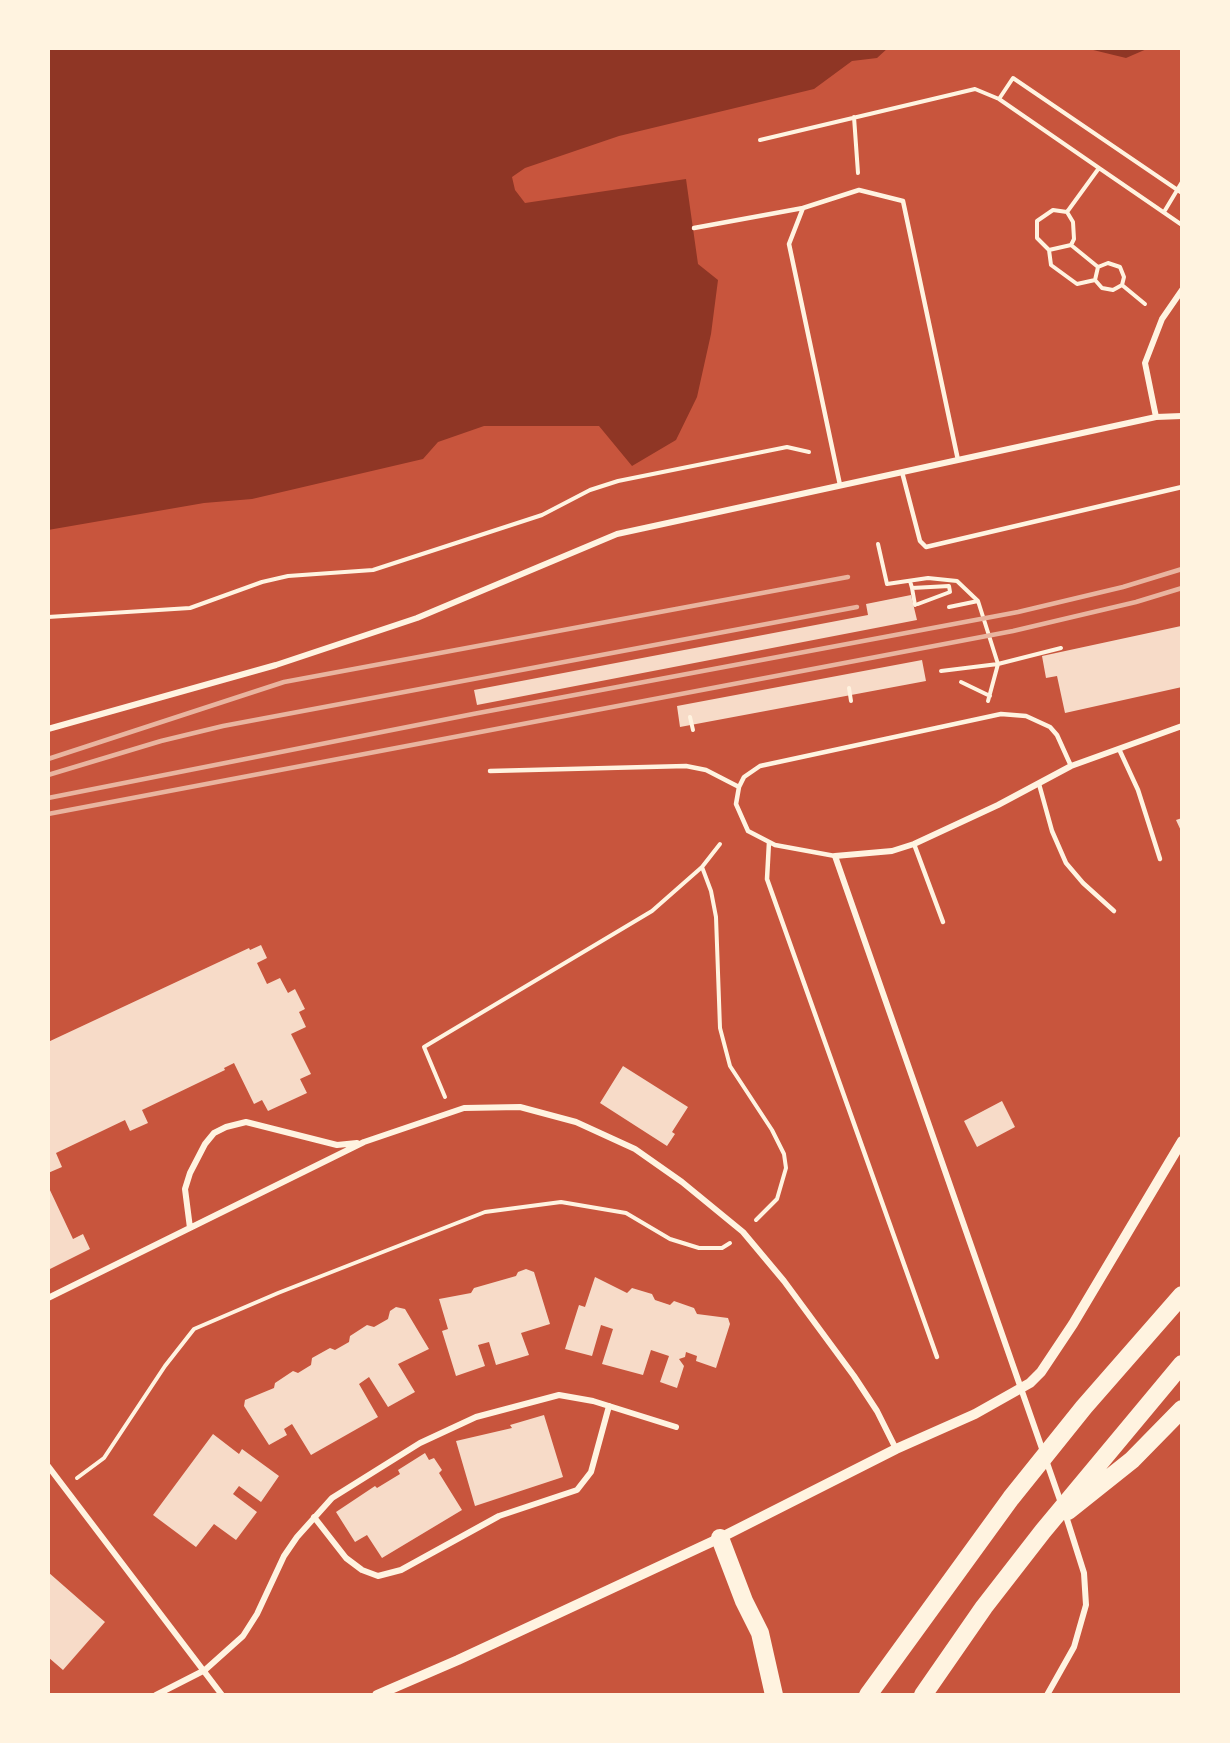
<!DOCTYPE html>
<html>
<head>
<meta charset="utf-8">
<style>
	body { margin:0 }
	#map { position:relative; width:1230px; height:1743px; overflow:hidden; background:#c8553d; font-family:"DejaVu Sans",sans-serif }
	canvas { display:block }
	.frame { position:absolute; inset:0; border:50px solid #fff3e0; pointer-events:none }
</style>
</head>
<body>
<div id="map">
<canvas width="1230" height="1743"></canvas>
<div class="frame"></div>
</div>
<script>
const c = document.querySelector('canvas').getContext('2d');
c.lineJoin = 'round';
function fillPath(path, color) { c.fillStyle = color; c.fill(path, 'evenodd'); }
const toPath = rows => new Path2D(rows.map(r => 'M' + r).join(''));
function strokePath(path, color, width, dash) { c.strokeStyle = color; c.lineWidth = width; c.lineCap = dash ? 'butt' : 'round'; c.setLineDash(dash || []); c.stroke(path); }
fillPath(toPath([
	[48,48,888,48,877,58,852,61,814,89,619,136,525,168,512,177,515,190,525,203,686,179,698,264,718,280,711,334,697,397,676,440,632,466,599,426,484,426,438,442,423,459,252,499,204,503,48,530],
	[1085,48,1149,48,1126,58]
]), '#8f3625');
fillPath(toPath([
	[911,595,917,620,477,705,474,690,868,615,866,604],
	[1181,626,1182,687,1065,713,1057,676,1046,678,1042,656],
	[922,660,926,681,680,727,677,706],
	[1182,818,1182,833,1176,820],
	[261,945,267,958,257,963,267,984,280,978,288,993,295,989,305,1009,299,1012,306,1027,291,1034,311,1074,300,1079,307,1093,268,1111,262,1100,254,1104,234,1063,224,1068,225,1070,142,1110,148,1123,130,1131,125,1120,56,1153,62,1167,48,1173,48,1042,249,948,250,950],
	[623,1066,688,1107,672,1132,675,1134,667,1146,600,1103],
	[1002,1101,1015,1127,977,1147,964,1121],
	[48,1186,73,1239,83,1234,90,1249,48,1270],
	[526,1269,534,1272,550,1324,521,1333,529,1355,496,1365,489,1342,478,1345,485,1366,456,1376,442,1331,448,1329,439,1299,471,1293,474,1288,516,1276,518,1272],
	[595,1277,627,1293,632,1288,652,1294,655,1300,670,1305,674,1301,694,1308,697,1314,728,1318,730,1324,716,1368,696,1361,697,1356,686,1352,685,1357,679,1359,684,1366,677,1388,660,1382,669,1356,651,1350,643,1375,602,1364,613,1329,601,1325,592,1356,565,1349,579,1305,585,1307],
	[396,1307,405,1309,429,1349,398,1364,415,1392,388,1407,369,1377,359,1384,378,1417,311,1455,292,1424,284,1429,287,1435,269,1445,244,1406,245,1400,274,1388,275,1383,293,1371,298,1373,311,1365,312,1358,330,1348,335,1350,349,1342,350,1336,367,1325,374,1327,388,1319,390,1311],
	[544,1415,563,1477,475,1506,456,1441,512,1428,510,1425],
	[213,1434,239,1454,242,1449,279,1476,261,1502,239,1486,233,1494,257,1512,236,1540,214,1524,196,1547,153,1515],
	[425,1453,429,1460,434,1458,442,1470,439,1473,462,1510,382,1558,367,1535,355,1542,336,1512,375,1486,377,1488,400,1474,398,1470],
	[48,1572,105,1622,63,1670,48,1657]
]), '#f7dbc8');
strokePath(toPath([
	[999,99,1013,78,1182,193],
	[854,117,858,173],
	[760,140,975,89,999,99,1099,168,1067,212,1053,210,1037,221,1037,238,1049,250,1071,245,1098,267,1108,263,1120,267,1124,277,1122,285,1145,304],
	[1099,168,1182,225],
	[1067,212,1073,222,1074,239,1071,245],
	[1164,212,1182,182],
	[1049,250,1051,265,1077,284,1095,280],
	[1098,267,1095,280,1102,288,1113,290,1122,285],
	[878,544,887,584,928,578,957,581,978,601,998,664,988,701],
	[910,581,912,588,949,586,950,592,918,604],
	[912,588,915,605],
	[949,607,978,601],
	[48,617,190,608,262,582,288,576,373,570,542,515,590,490,618,481,787,447,809,452],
	[941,671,998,664,1061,648],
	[961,682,990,696],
	[849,688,851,701],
	[690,717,693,730],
	[720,844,702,867,711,891,716,917,720,1028,730,1066,772,1130,784,1154,786,1168,777,1199,756,1220],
	[445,1097,424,1047,652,911,702,867],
	[77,1478,104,1458,165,1366,194,1329,278,1293,485,1212,561,1202,626,1213,670,1239,699,1248,722,1248,730,1243]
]), '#fff3e0', 4);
strokePath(toPath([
	[694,228,803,208],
	[902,472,920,541,926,547,1182,487],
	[840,485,789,244,803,208,859,190,903,201,958,460],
	[1119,749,1138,790,1160,859],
	[490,771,686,766,706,770,739,787],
	[1039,784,1052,831,1066,863,1083,883,1114,911],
	[769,842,767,879,937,1357],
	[914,844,943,922],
	[835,856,775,845,748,831,736,804,739,787,744,777,760,766,1001,714,1026,716,1050,727,1057,735,1071,766]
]), '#fff3e0', 4.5);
strokePath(toPath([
	[1156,417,1145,363,1162,319,1182,290],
	[48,729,276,665,417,618,617,534,1156,417,1182,416],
	[190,1228,185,1189,190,1173,205,1144,214,1133,226,1127,246,1122,337,1145,357,1143],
	[48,1298,364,1142,464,1108,520,1107,576,1122,635,1149,682,1182,743,1232,784,1281,854,1376,877,1411,896,1449],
	[48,1466,222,1695],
	[1061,1503,835,856,892,851,914,844,998,805,1071,766,1182,726],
	[314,1517,346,1558,362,1570,378,1576,401,1570,499,1516,577,1490,591,1472,609,1406],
	[156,1695,205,1670,243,1636,257,1614,284,1556,297,1537,332,1498,420,1443,476,1417,559,1395,593,1401,676,1427],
	[1047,1695,1074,1647,1086,1605,1084,1573,1065,1513]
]), '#fff3e0', 6);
strokePath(toPath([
	[377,1695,458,1660,720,1538,896,1449,975,1414,1030,1383,1041,1372,1073,1324,1182,1141]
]), '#fff3e0', 10);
strokePath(toPath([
	[1068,1511,1132,1460,1182,1409],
	[720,1538,744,1601,760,1633,774,1695],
	[868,1695,1011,1498,1084,1407,1182,1295],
	[923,1695,984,1607,1043,1531,1182,1364]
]), '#fff3e0', 18);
strokePath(toPath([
	[48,759,284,682,848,577],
	[48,775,161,741,223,726,857,607],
	[48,798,473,714,1018,612,1123,587,1182,569],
	[48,814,1013,631,1136,602,1182,588]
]), '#e9b49f', 4.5);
</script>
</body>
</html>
